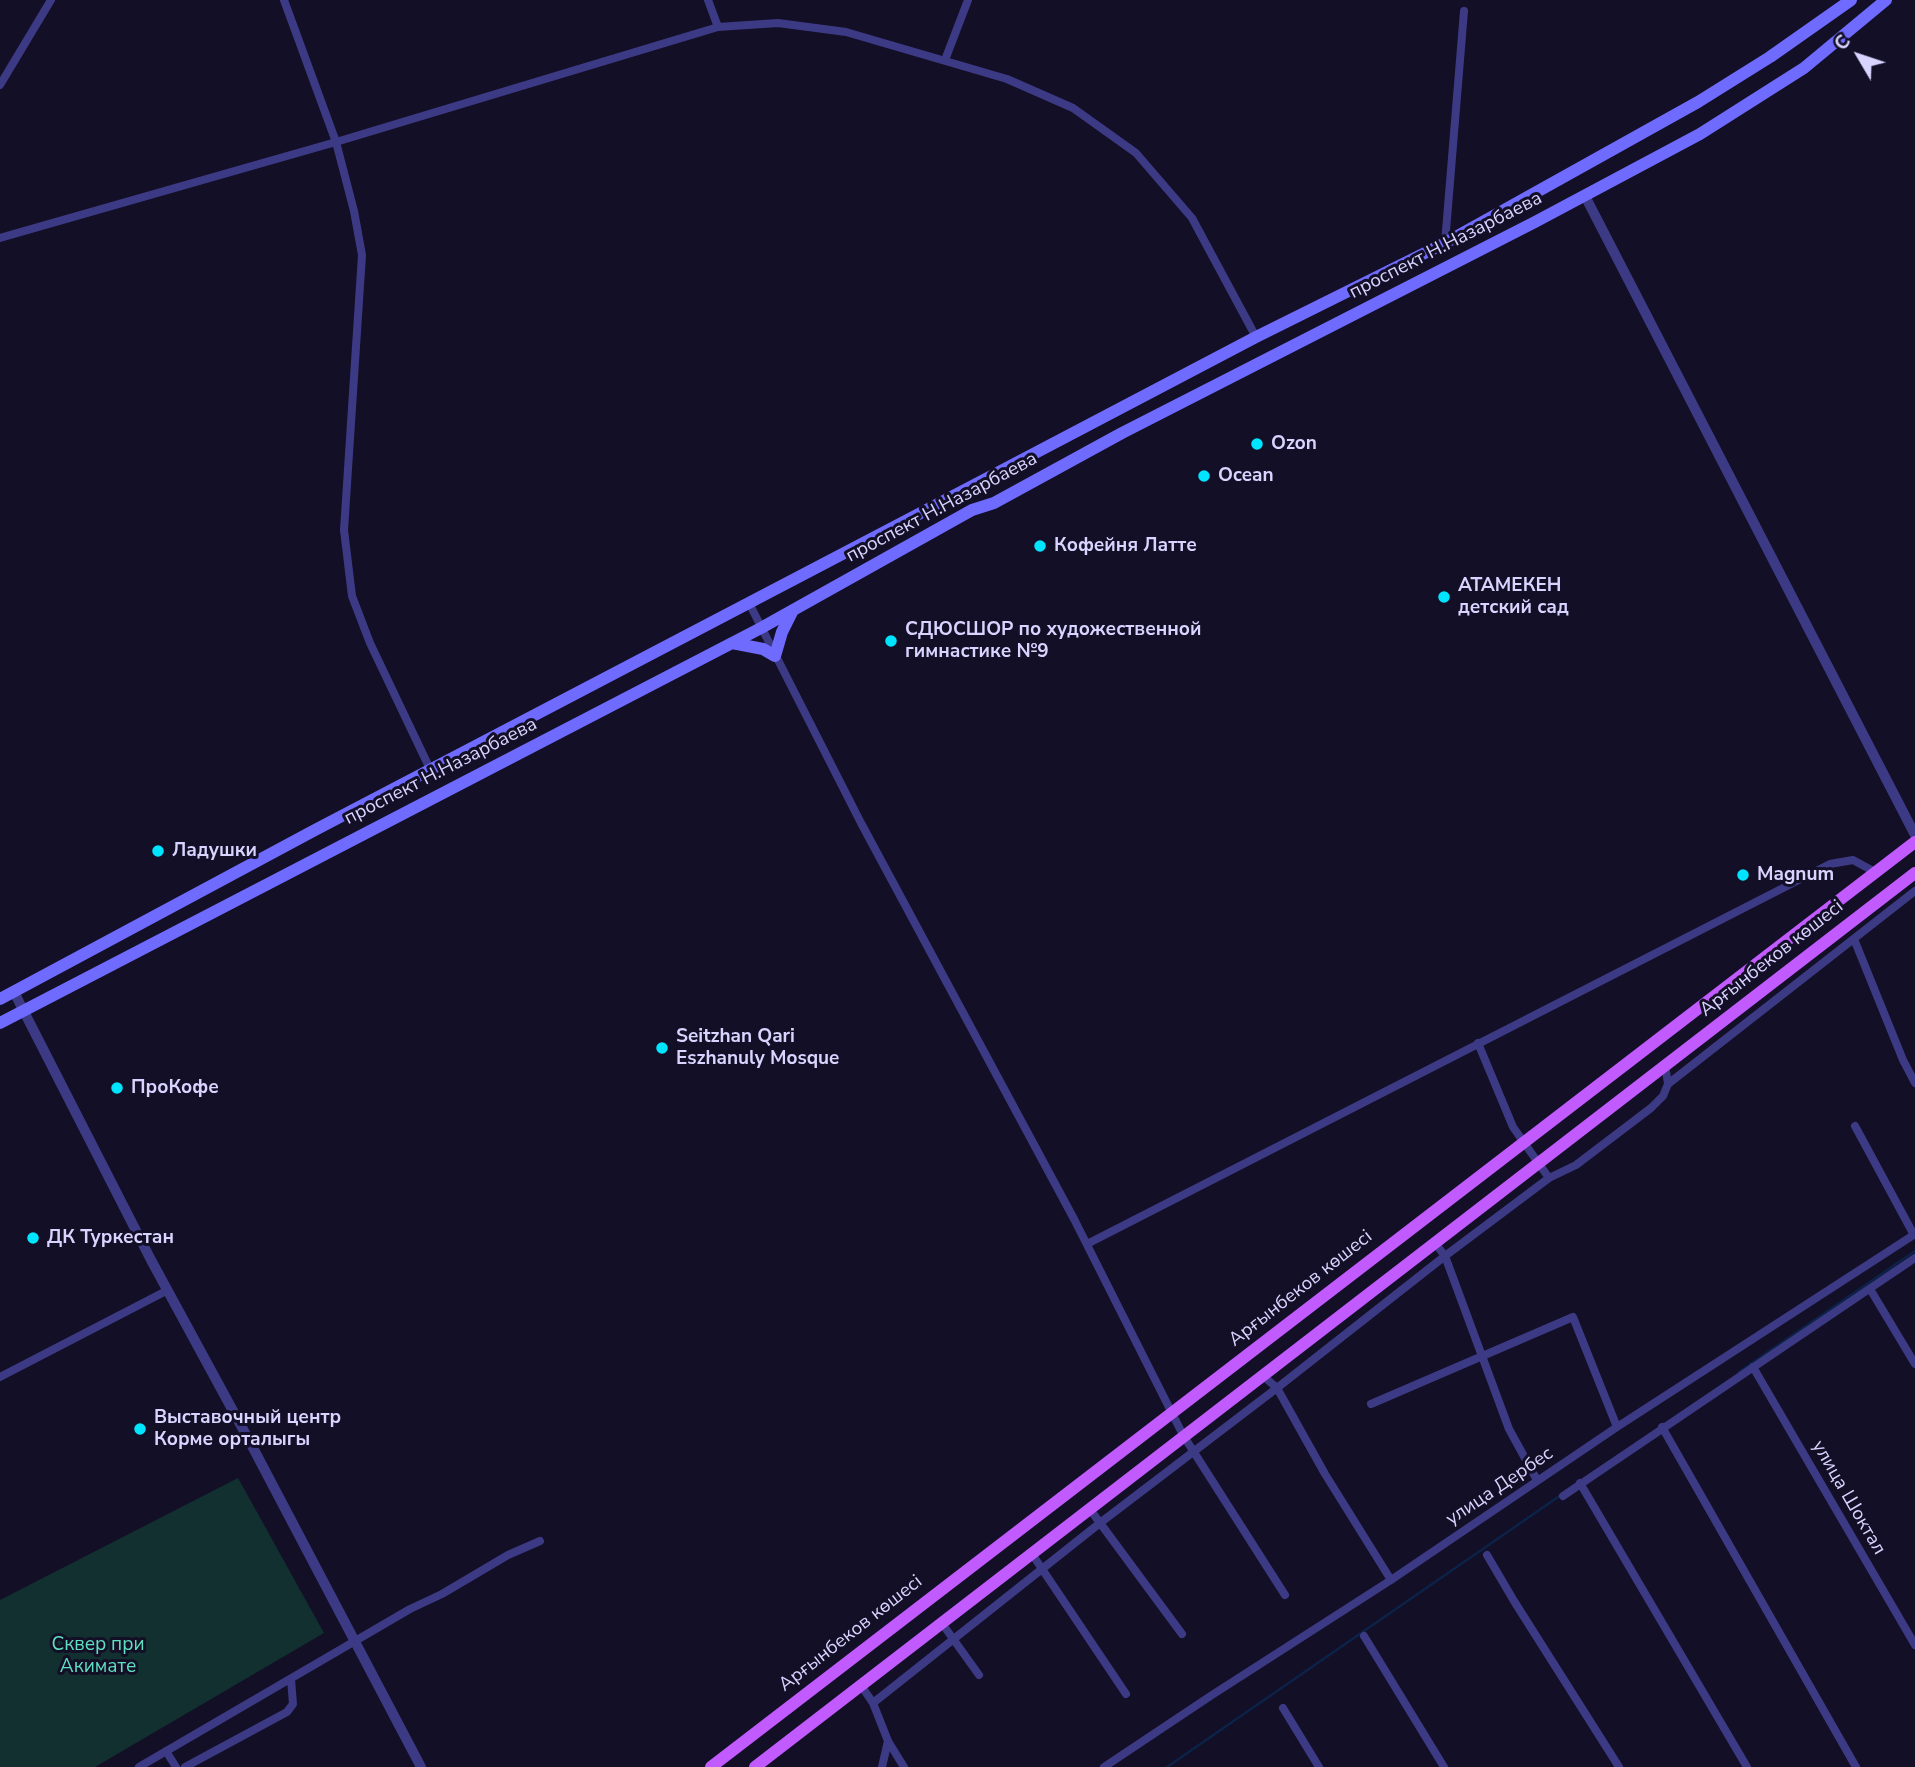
<!DOCTYPE html>
<html>
<head>
<meta charset="utf-8">
<style>
	body { margin:0 }
	#map { position:relative; width:1915px; height:1767px; overflow:hidden; background:#130f26; font-family:"Nunito Sans",sans-serif }
	canvas { display:block }
	.north { position:absolute; left:1824px; top:21px; width:70px; height:70px; -webkit-text-stroke:5px #130f26; paint-order:stroke; rotate:309deg; font-size:19px; font-weight:700; line-height:28px; text-align:center; color:#d9d4ff }
	.north::after { content:''; display:block; margin:auto; width:24px; height:32px; background:#d9d4ff; clip-path:polygon(50% 0,100% 100%,50% 72%,0 100%) }
</style>
</head>
<body>
<div id="map">
<canvas width="1915" height="1767"></canvas>
<div class="north">С</div>
</div>
<script>
const c = document.querySelector('canvas').getContext('2d');
c.lineJoin = 'round';
function fillPath(path, color) { c.fillStyle = color; c.fill(path, 'evenodd'); }
const toPath = rows => new Path2D(rows.map(r => 'M' + r).join(''));
function strokePath(path, color, width, dash) { c.strokeStyle = color; c.lineWidth = width; c.lineCap = dash ? 'butt' : 'round'; c.setLineDash(dash || []); c.stroke(path); }
function write(font, color, halo, rows, align = 'center') {
  c.font = font + ' "Nunito Sans",sans-serif'; c.lineWidth = 6; c.setLineDash([]); c.textBaseline = 'middle'; c.strokeStyle = halo; c.fillStyle = color; for (const [text, x, y, turn = 0] of rows) {
    c.save(); c.translate(x, y); c.rotate((+turn || 0) * Math.PI / 180); c.textAlign = isNaN(turn) ? turn : align; if (halo) c.strokeText(text, 0, 0); c.fillText(text, 0, 0); c.restore();
  }
}
fillPath(toPath([
	[238,1478,324,1633,95,1767,0,1767,0,1600]
]), '#12302f');
strokePath(toPath([
	[1739,1372,1915,1251],
	[1167,1767,1561,1495]
]), '#0c2248', 2.5);
strokePath(toPath([
	[284,0,336,142,354,211,362,255,344,530,352,596,370,643,431,771],
	[708,0,718,27,778,23,846,32,1007,79,1073,108,1136,153,1192,218,1256,337],
	[945,60,968,0],
	[0,85,51,0],
	[0,238,336,142,718,27],
	[1445,243,1464,11],
	[749,603,861,823,1074,1219,1183,1435,1285,1595],
	[1854,939,1903,1060,1915,1083],
	[1478,1043,1513,1127,1549,1178,1576,1165,1651,1108,1663,1096,1668,1084,1665,1065],
	[1668,1084,1915,891],
	[1855,1126,1914,1235],
	[1434,1242,1445,1256,1509,1429,1537,1480],
	[1087,1244,1830,864,1853,860,1875,872],
	[1870,1289,1915,1364],
	[1753,1367,1915,1645],
	[1262,1375,1277,1388,1325,1474,1391,1580],
	[0,1377,168,1290],
	[1371,1404,1573,1317,1617,1427],
	[1662,1427,1856,1767],
	[1580,1483,1747,1767],
	[1563,1496,1915,1258],
	[1089,1508,1182,1634],
	[1032,1554,1126,1694],
	[1487,1555,1514,1601,1619,1767],
	[941,1622,979,1675],
	[1364,1636,1444,1767],
	[860,1684,873,1703,888,1741,904,1767],
	[873,1703,1100,1523,1277,1388,1445,1256,1549,1178],
	[1283,1708,1319,1767],
	[166,1751,176,1767],
	[139,1767,410,1609,442,1594,508,1555,540,1541],
	[185,1767,287,1712,293,1704,291,1679],
	[882,1767,888,1741],
	[1104,1767,1212,1695,1391,1580,1617,1427,1915,1234]
]), '#3d3a85', 8);
strokePath(toPath([
	[1585,196,1915,835],
	[14,992,151,1260,251,1444,421,1767]
]), '#3d3a85', 10);
strokePath(toPath([
	[732,643,763,649,775,656,782,632,793,610],
	[0,999,315,830,978,483,1256,337,1445,243,1698,102,1770,57,1851,0],
	[0,1023,761,628,972,510,994,503,1122,433,1535,222,1700,134,1804,68,1886,0]
]), '#6f6bff', 12);
strokePath(toPath([
	[711,1767,1915,842],
	[755,1767,1915,873]
]), '#c25bff', 12);
for (const [x, y, r, color] of [
	[1257,444,7,"#00e5ff"],
	[1204,476,7,"#00e5ff"],
	[1040,546,7,"#00e5ff"],
	[1444,597,7,"#00e5ff"],
	[891,641,7,"#00e5ff"],
	[158,851,7,"#00e5ff"],
	[1743,875,7,"#00e5ff"],
	[662,1048,7,"#00e5ff"],
	[117,1088,7,"#00e5ff"],
	[33,1238,7,"#00e5ff"],
	[140,1429,7,"#00e5ff"]
]) { const dot = new Path2D(); dot.arc(x, y, r, 0, 2 * Math.PI); c.fillStyle = color; c.fill(dot); strokePath(dot, '#130f26', 2.5); }
write('19px', '#d9d4ff', '#130f26', [
	["проспект Н.Назарбаева",1446,246,-27],
	["проспект Н.Назарбаева",942,508,-28],
	["проспект Н.Назарбаева",441,772,-27],
	["Арғынбеков көшесі",1772,959,-38],
	["Арғынбеков көшесі",1301,1289,-38],
	["улица Дербес",1500,1487,-34],
	["улица Шоктал",1848,1498,60],
	["Арғынбеков көшесі",851,1634,-38]
]);
write('bold 19px', '#d9d4ff', '#130f26', [
	["Ozon",1271,444],
	["Ocean",1218,476],
	["Кофейня Латте",1054,546],
	["АТАМЕКЕН",1458,586],
	["детский сад",1458,608],
	["СДЮСШОР по художественной",905,630],
	["гимнастике №9",905,652],
	["Ладушки",172,851],
	["Magnum",1757,875],
	["Seitzhan Qari",676,1037],
	["Eszhanuly Mosque",676,1059],
	["ПроКофе",131,1088],
	["ДК Туркестан",47,1238],
	["Выставочный центр",154,1418],
	["Корме орталыгы",154,1440]
], 'left');
write('19px', '#5fe0c0', '#130f26', [
	["Сквер при",98,1645],
	["Акимате",98,1667]
]);
</script>
</body>
</html>
